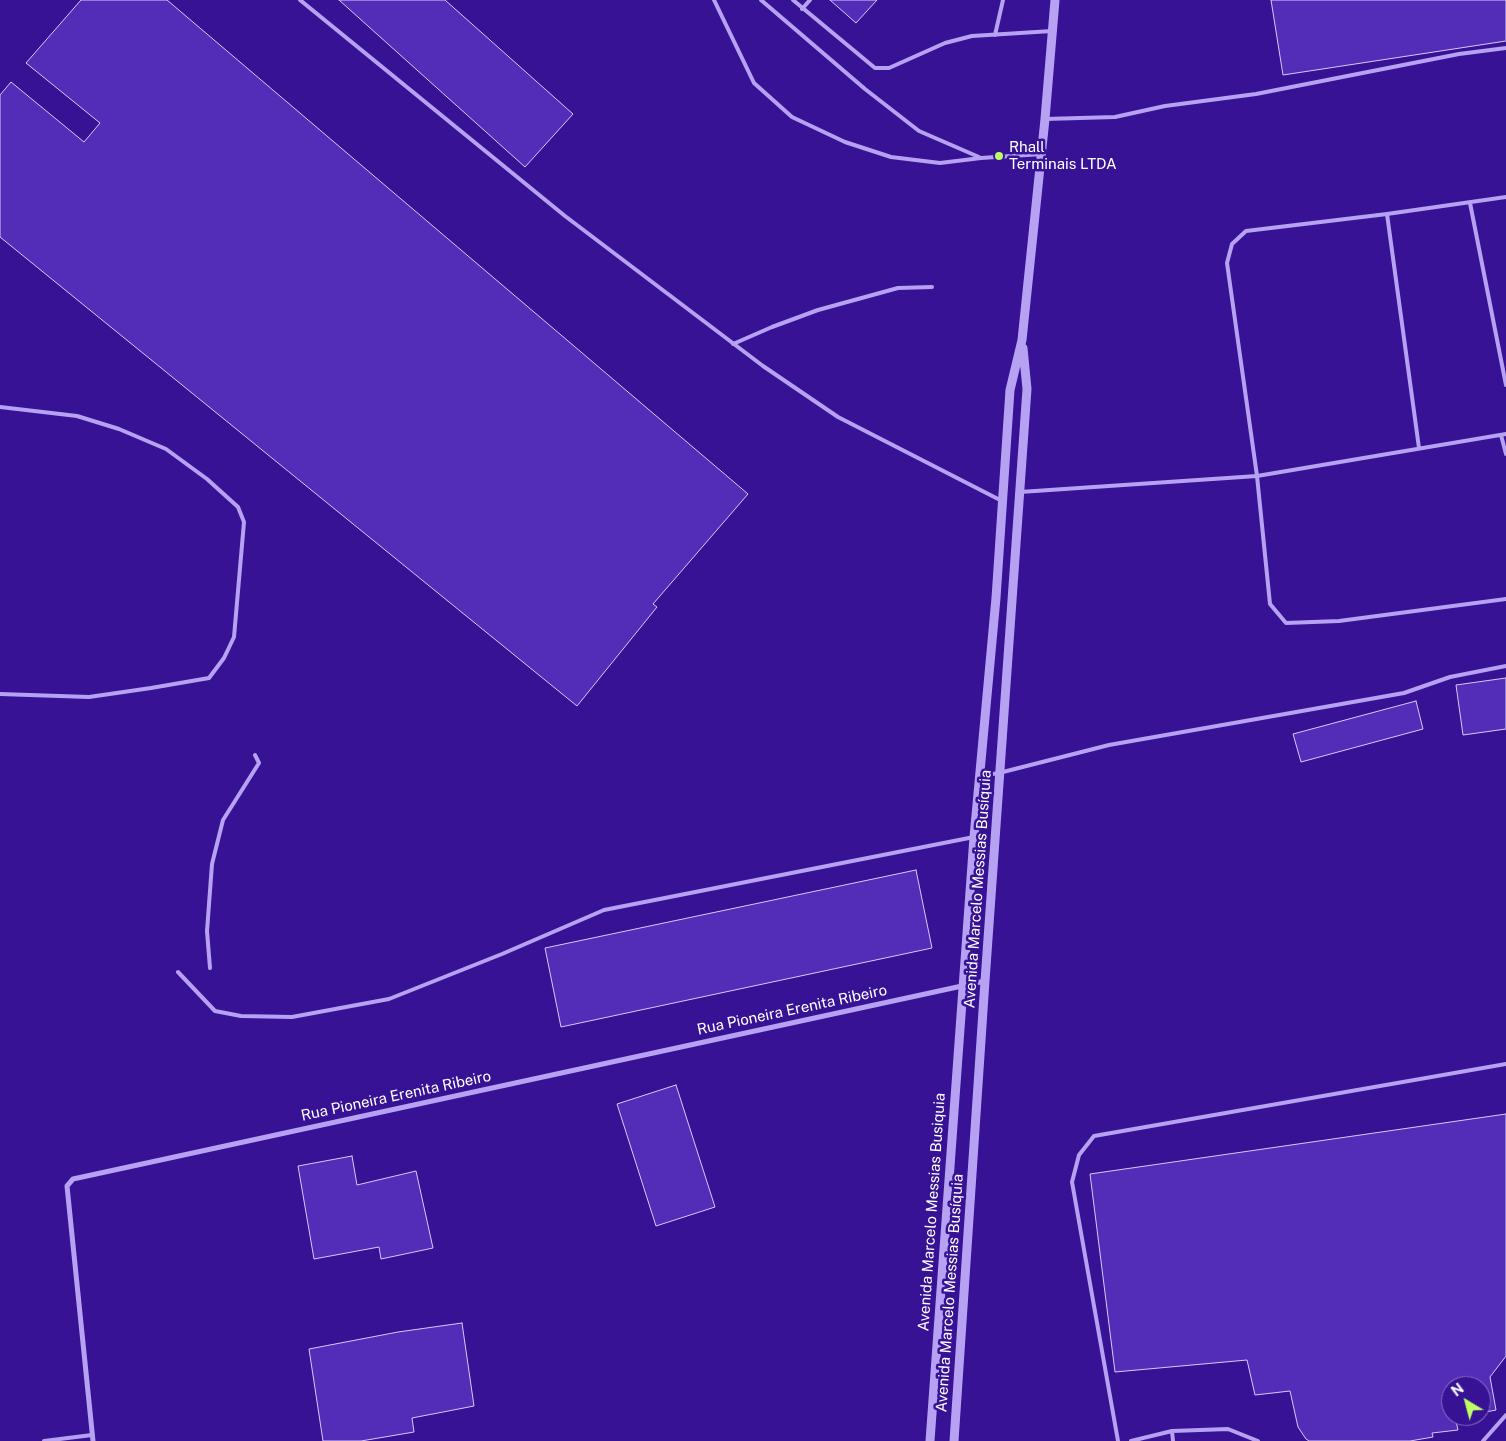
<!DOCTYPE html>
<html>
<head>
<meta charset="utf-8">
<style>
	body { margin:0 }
	#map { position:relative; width:1506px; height:1441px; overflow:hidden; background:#371295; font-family:"Public Sans",sans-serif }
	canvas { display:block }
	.north { position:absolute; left:1441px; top:1376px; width:50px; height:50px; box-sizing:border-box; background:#371295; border:1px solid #8771bf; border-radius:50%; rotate:323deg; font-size:14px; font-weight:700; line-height:20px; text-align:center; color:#fff }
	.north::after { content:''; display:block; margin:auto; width:18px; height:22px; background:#bdff63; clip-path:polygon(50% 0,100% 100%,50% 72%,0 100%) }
</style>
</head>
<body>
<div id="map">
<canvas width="1506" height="1441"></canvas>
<div class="north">N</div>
</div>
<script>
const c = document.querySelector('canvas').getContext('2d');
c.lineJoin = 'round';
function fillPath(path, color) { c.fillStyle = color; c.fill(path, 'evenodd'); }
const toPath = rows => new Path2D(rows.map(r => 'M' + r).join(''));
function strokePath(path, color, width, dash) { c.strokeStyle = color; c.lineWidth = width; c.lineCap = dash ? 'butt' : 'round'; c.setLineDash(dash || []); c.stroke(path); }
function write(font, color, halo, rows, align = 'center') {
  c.font = font + ' "Public Sans",sans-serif'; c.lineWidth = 5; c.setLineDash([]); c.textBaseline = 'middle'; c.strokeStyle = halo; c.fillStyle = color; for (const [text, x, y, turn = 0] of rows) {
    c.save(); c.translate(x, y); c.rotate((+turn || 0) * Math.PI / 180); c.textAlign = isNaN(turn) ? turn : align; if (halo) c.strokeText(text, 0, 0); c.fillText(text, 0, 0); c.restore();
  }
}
const building = toPath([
	[81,0,167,0,748,494,653,604,657,607,577,706,0,237,0,95,11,82,84,142,100,123,26,63,81,0],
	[339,0,445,0,573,114,525,167,339,0],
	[830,0,877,0,856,23,830,0],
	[1271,0,1506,0,1506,41,1283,75,1271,0],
	[1506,678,1506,729,1463,735,1456,685,1506,678],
	[1416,701,1423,729,1301,762,1293,734,1416,701],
	[916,870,932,948,561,1027,545,948,916,870],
	[676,1085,715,1207,656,1226,617,1104,676,1085],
	[1506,1114,1506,1356,1490,1377,1496,1410,1481,1413,1481,1386,1451,1386,1451,1416,1455,1416,1458,1430,1432,1433,1433,1437,1410,1441,1309,1441,1306,1439,1298,1427,1290,1391,1255,1395,1247,1360,1115,1372,1090,1174,1506,1114],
	[352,1156,357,1185,416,1171,433,1248,381,1259,379,1247,314,1259,298,1166,352,1156],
	[462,1323,474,1406,412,1418,414,1432,361,1441,323,1441,309,1349,398,1332,462,1323]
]);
fillPath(building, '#532db8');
strokePath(building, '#d7c9fd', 1);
strokePath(toPath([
	[300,0,565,216,763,366,838,417,1002,501],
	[714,0,754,83,792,117,845,142,891,157,940,163,981,158,1042,154],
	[761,0,865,89,919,131,979,157],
	[793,0,875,68,889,68,945,43,972,36,1052,31],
	[802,9,810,0],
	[995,35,1003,0],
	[1045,119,1115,117,1165,106,1256,94,1459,54,1506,48],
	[1506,197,1387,214,1246,231,1232,244,1227,263,1257,476,1270,604,1286,623,1339,621,1506,599],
	[1470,203,1506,385],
	[1387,214,1419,448],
	[733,344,772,327,818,310,898,288,932,287],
	[0,407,77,416,119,429,166,449,207,479,238,507,244,522,234,637,224,658,209,678,151,688,89,697,0,694],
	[1501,435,1506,454],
	[1020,492,1257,476,1506,434],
	[980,776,999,773,1109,745,1404,693,1450,677,1506,666],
	[210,968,207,931,212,864,223,820,259,763,255,755],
	[178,972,215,1011,241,1016,292,1017,389,999,502,954,604,910,974,837],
	[1172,1431,1173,1441],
	[44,1441,92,1435],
	[1118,1441,1072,1182,1079,1155,1094,1136,1506,1064],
	[1131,1441,1172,1431,1228,1429,1258,1441],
	[1483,1441,1506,1415]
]), '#b7a1f3', 4);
strokePath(toPath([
	[93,1441,67,1186,73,1179,985,981]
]), '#b7a1f3', 5);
strokePath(toPath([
	[930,1441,974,837,996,598,1010,390,1022,340,1045,119,1055,0],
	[954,1441,985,981,1027,389,1023,348]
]), '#b7a1f3', 9);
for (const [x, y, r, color] of [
	[999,156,5,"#bdff63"]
]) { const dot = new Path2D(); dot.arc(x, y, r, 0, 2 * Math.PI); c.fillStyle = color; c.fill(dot); strokePath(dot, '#371295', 2); }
write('15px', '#fff', '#371295', [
	["Rhall",1009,147],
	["Terminais LTDA",1009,164]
], 'left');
write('15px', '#fff', '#371295', [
	["Avenida Marcelo Messias Busíquia",978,889,-86],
	["Rua Pioneira Erenita Ribeiro",792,1010,-12],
	["Rua Pioneira Erenita Ribeiro",396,1096,-12],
	["Avenida Marcelo Messias Busiquia",932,1212,-86],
	["Avenida Marcelo Messias Busíquia",950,1293,-86]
]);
</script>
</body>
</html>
